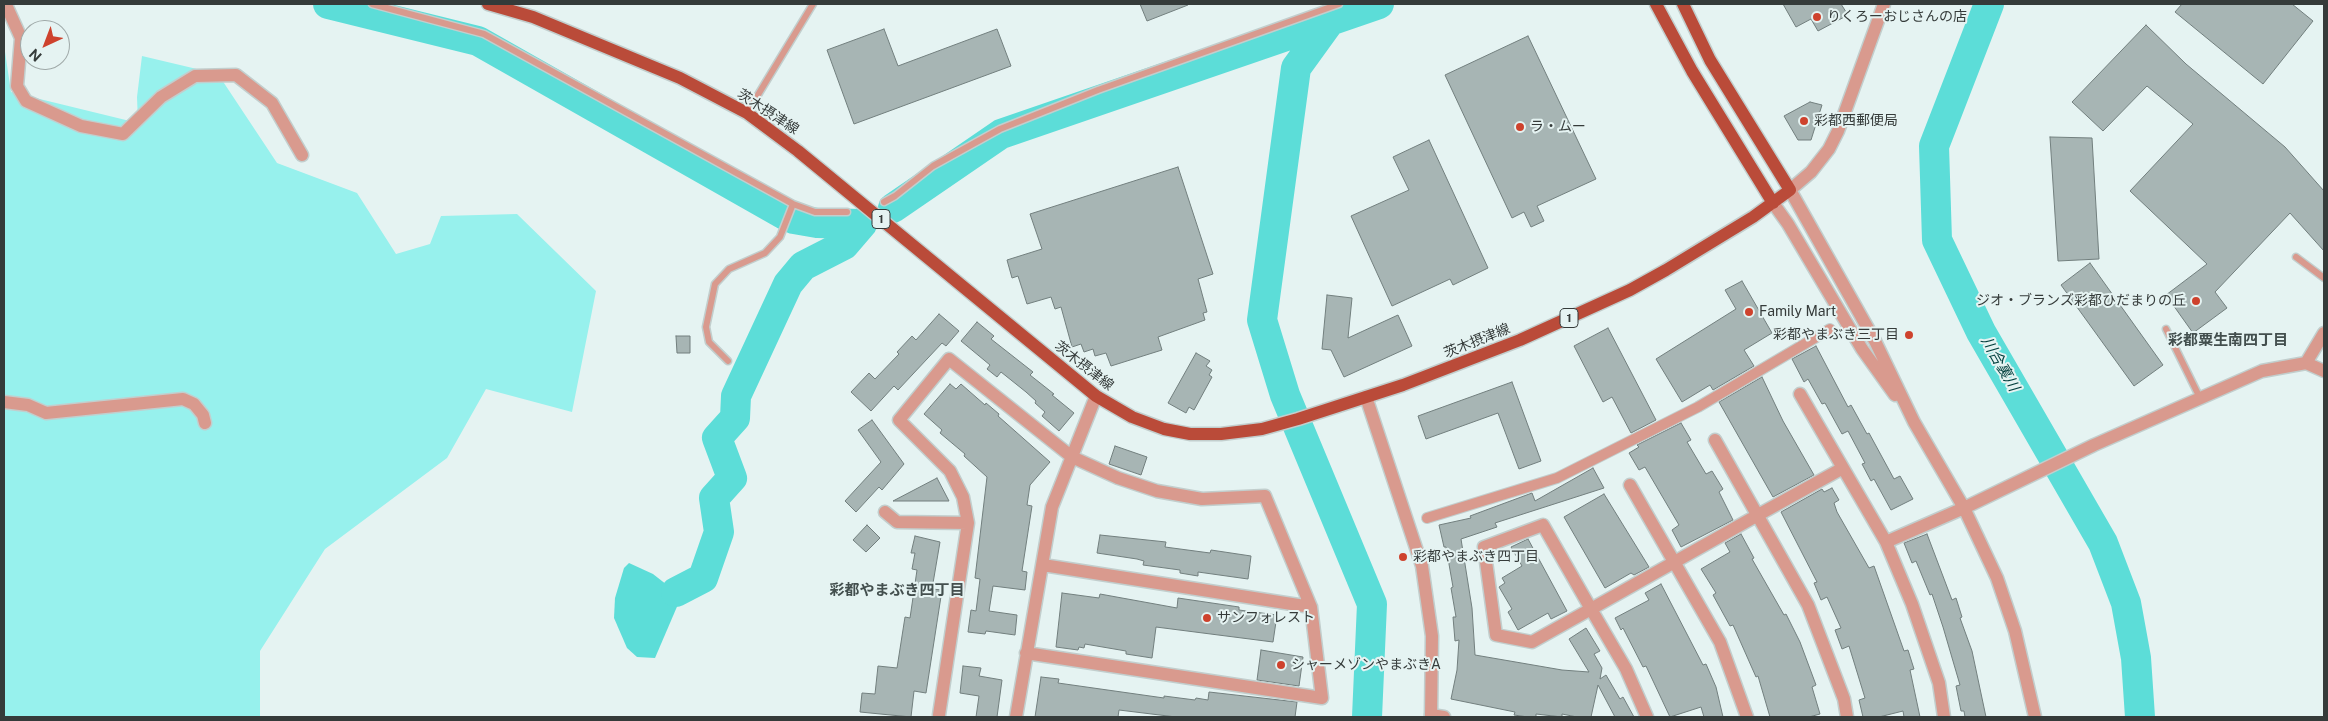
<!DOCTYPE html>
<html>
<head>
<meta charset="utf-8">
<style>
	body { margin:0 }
	#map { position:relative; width:2328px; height:721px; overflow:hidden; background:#e5f3f2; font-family:"Public Sans",sans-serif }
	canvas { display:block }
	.frame { position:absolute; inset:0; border:5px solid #353b3a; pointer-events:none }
	.north { position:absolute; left:20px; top:20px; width:50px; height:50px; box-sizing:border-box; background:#e5f3f2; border:1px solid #9fa9a8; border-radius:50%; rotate:223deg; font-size:14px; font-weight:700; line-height:20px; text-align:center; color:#353b3a }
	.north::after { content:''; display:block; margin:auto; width:18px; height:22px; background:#ce422d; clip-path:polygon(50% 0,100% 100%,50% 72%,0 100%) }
</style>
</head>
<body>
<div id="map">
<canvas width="2328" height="721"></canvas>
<div class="frame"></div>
<div class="north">N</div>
</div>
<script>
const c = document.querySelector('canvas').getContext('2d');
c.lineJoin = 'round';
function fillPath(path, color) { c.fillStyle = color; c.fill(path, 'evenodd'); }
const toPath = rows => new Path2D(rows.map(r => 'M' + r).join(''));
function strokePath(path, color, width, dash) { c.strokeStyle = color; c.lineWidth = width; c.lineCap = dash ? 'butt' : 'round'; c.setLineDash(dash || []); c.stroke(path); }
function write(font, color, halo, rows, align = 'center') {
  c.font = font + ' "Public Sans","Noto Sans JP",sans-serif'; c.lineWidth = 4; c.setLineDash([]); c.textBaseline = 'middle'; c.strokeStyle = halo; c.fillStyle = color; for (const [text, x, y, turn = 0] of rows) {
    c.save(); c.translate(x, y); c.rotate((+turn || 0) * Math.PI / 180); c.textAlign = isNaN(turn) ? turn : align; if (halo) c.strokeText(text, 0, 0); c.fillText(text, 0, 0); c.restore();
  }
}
fillPath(toPath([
	[4,45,11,92,138,123,137,97,142,56,218,74,277,163,357,193,396,254,430,244,441,216,517,214,596,291,572,412,486,389,447,458,325,549,260,651,260,717,4,717]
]), '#97f1ed');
fillPath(toPath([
	[629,563,653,574,676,592,679,602,655,658,637,657,627,648,614,618,615,598,624,568]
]), '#5cddd8');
strokePath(toPath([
	[328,4,478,41,783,214,794,219,817,223,862,224],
	[1989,4,1934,146,1937,240,1981,332,2103,543,2126,603,2136,658,2140,717],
	[1330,21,1296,68,1262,320,1285,395,1372,604,1367,717],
	[893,208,1001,134,1379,4],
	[676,592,703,578,719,532,714,498,732,478,717,438,735,418,736,396,788,284,803,266,844,245,862,224]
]), '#5cddd8', 30);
const building = toPath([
	[1140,4,1188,4,1188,5,1147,21,1140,4],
	[1783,4,1841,4,1848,15,1818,31,1811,19,1796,27,1783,4],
	[2182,4,2292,4,2313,21,2263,84,2175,12,2182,4],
	[2146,25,2186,64,2285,147,2324,191,2324,251,2290,213,2215,292,2227,308,2193,333,2166,295,2207,264,2130,191,2193,124,2147,86,2103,131,2072,102,2146,25],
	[884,29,898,66,997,29,1011,66,854,124,827,50,884,29],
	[1528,36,1596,179,1537,206,1544,221,1531,227,1524,212,1512,218,1445,75,1528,36],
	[1810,102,1822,105,1811,140,1798,140,1784,116,1810,102],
	[2050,137,2092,138,2099,259,2058,261,2050,137],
	[1429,140,1488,268,1453,285,1450,279,1392,306,1351,216,1409,190,1393,157,1429,140],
	[1178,167,1213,274,1198,279,1207,312,1203,313,1205,320,1158,337,1162,350,1111,366,1106,353,1095,356,1093,349,1084,352,1081,344,1072,347,1061,307,1055,309,1051,297,1027,304,1018,276,1012,278,1007,260,1042,249,1030,214,1178,167],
	[2090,263,2163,365,2134,386,2061,285,2090,263],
	[1742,281,1772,333,1744,350,1754,366,1713,390,1710,385,1682,402,1656,359,1736,309,1725,290,1742,281],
	[1327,295,1352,298,1348,338,1398,315,1412,346,1344,377,1331,350,1322,349,1327,295],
	[939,314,959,331,946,346,942,343,898,390,894,386,871,411,851,392,869,373,875,379,899,354,897,352,912,336,916,340,939,314],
	[977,322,994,336,991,339,1033,372,1030,375,1054,394,1052,395,1074,413,1059,431,1042,416,1045,412,1035,403,1036,401,1026,392,1001,372,997,377,987,369,990,365,961,341,977,322],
	[1608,328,1656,420,1631,433,1612,397,1603,402,1574,346,1608,328],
	[676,336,690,336,690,353,677,353,676,336],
	[1816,346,1848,407,1851,405,1867,434,1869,433,1894,479,1900,476,1913,499,1891,510,1874,479,1871,481,1862,464,1865,463,1848,431,1842,434,1825,403,1822,404,1808,379,1804,382,1792,359,1816,346],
	[1196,353,1210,361,1206,366,1212,370,1209,375,1212,377,1194,410,1189,407,1186,413,1168,403,1196,353],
	[1762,377,1783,421,1814,475,1773,497,1719,402,1762,377],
	[1512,382,1541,461,1519,469,1498,413,1426,439,1418,416,1512,382],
	[950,384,956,389,961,384,985,405,986,403,999,414,998,416,1050,462,1030,485,1027,505,1032,506,1022,571,1027,572,1025,590,993,586,989,611,1017,615,1015,635,986,631,985,634,968,632,971,610,976,611,980,579,975,578,987,477,964,456,965,454,940,433,942,430,924,414,950,384],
	[872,420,904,464,882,490,879,487,856,512,845,501,881,462,858,430,872,420],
	[1681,423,1691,440,1687,442,1706,474,1712,471,1723,489,1719,492,1733,520,1681,547,1672,530,1679,525,1645,467,1639,470,1629,453,1639,447,1637,445,1681,423],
	[1115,446,1147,457,1141,475,1109,464,1115,446],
	[1593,468,1604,488,1495,523,1497,527,1461,539,1472,608,1475,655,1562,670,1589,672,1569,639,1586,628,1600,651,1594,654,1602,668,1600,679,1606,675,1620,699,1623,697,1634,717,1615,717,1598,685,1591,717,1577,717,1562,714,1562,717,1536,714,1536,717,1528,717,1514,715,1515,712,1451,699,1457,670,1459,640,1455,641,1453,617,1456,617,1451,588,1453,587,1446,547,1444,547,1439,525,1471,518,1470,516,1532,493,1535,501,1593,468],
	[937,478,949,501,893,501,937,478],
	[1832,488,1839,500,1834,503,1837,512,1869,568,1874,566,1904,651,1908,650,1914,669,1910,670,1920,717,1904,717,1903,711,1879,717,1863,717,1859,700,1865,698,1849,646,1842,649,1835,630,1841,628,1827,597,1821,600,1814,583,1817,582,1781,512,1822,489,1824,492,1832,488],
	[1604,494,1649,567,1634,575,1631,573,1605,588,1564,517,1604,494],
	[867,525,880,538,866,552,853,540,867,525],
	[1741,534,1754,558,1752,559,1784,615,1786,614,1800,642,1816,685,1812,687,1820,714,1809,717,1770,717,1758,676,1756,677,1733,625,1730,626,1713,595,1716,593,1701,569,1730,552,1725,543,1741,534],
	[1927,534,1952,600,1956,598,1962,617,1960,618,1972,651,1986,717,1965,717,1964,711,1961,711,1956,686,1960,685,1943,627,1932,594,1930,595,1916,561,1912,563,1904,543,1927,534],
	[1100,535,1166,542,1165,547,1210,553,1211,550,1251,556,1248,579,1198,572,1198,576,1180,573,1180,570,1143,565,1144,561,1137,559,1097,553,1100,535],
	[915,536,940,542,932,589,942,590,926,693,914,691,911,717,860,712,862,693,875,694,878,666,897,668,905,617,910,618,917,570,912,569,915,553,911,553,915,536],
	[1528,539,1567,611,1551,619,1548,613,1518,630,1508,612,1512,609,1499,587,1505,583,1502,578,1522,566,1511,547,1528,539],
	[1661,584,1703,665,1706,664,1716,687,1723,717,1704,717,1701,707,1670,717,1646,666,1643,667,1623,628,1621,630,1615,618,1649,600,1645,593,1661,584],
	[1062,593,1099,598,1100,594,1177,608,1178,598,1239,607,1239,610,1277,615,1273,642,1156,627,1152,658,1126,654,1126,651,1085,644,1084,648,1079,647,1078,650,1056,647,1062,593],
	[1261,650,1303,657,1299,686,1257,680,1261,650],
	[963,666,981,668,979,676,1002,680,997,717,976,717,979,696,960,693,963,666],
	[1041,677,1059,679,1058,683,1164,698,1164,696,1195,700,1196,698,1208,700,1209,692,1297,702,1295,717,1176,717,1119,710,1118,717,1035,717,1041,677]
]);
fillPath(building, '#a7b5b4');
strokePath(building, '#727f7e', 1);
const service = toPath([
	[372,4,484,34,793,204,815,212,847,212],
	[747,113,813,4],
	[884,202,895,196,933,166,1000,129,1098,90,1339,4],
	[2296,257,2324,278],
	[2166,329,2200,398],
	[728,361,709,342,706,327,715,284,729,269,765,253,780,237,793,204]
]);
const pedestrian = toPath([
	[1427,518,1557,478,1698,407,1830,329]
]);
const minor = toPath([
	[4,5,7,7,21,38,17,86,26,101,81,126,123,134,161,97,195,76,236,75,272,103,302,155],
	[1800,394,1886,542,1912,604,1939,683,1944,717],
	[4,402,28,405,46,413,183,399,194,404,203,415,205,423],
	[1715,440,1808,605,1844,699,1847,717],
	[1630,485,1720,642,1747,717],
	[885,512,897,522,968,523],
	[1886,542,1964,508],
	[1043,565,1311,607],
	[939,715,968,523,963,497,950,471,899,420,949,359,1072,457,1118,478,1157,491,1202,499,1265,496,1311,607,1322,698,1026,653],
	[1431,715,1444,717],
	[1016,717,1052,507,1096,396],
	[1647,717,1626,669,1591,609,1543,525,1484,547,1496,635,1532,642,1591,609,1758,515,1843,468]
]);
const tertiary = toPath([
	[1884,4,1838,131,1829,149,1811,172,1790,190,1875,341,1914,422,1964,508,1997,578,2015,631,2035,717],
	[1773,203,1788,224,1862,349,1895,395],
	[2306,363,2324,333],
	[1366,397,1422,566,1432,636,1431,717],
	[1964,508,2094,445,2262,371,2306,363,2324,371]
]);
const primary = toPath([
	[488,4,533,17,680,78,747,113,798,151,1096,396,1132,417,1164,429,1190,434,1221,434,1262,429,1298,419,1403,385,1520,340,1630,290,1666,270,1753,217,1790,190,1710,60,1683,4],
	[1656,4,1692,71,1773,203]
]);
strokePath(service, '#c2cecd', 9);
strokePath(pedestrian, '#c2cecd', 12);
strokePath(minor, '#c2cecd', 15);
strokePath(tertiary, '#c2cecd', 15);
strokePath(primary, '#c2cecd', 15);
strokePath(service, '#d99a8e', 6);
strokePath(pedestrian, '#d99a8e', 10);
strokePath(minor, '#d99a8e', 12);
strokePath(tertiary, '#d99a8e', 12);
strokePath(primary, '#ba4b39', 12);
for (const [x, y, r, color] of [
	[1817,17,5,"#ce422d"],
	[1804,121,5,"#ce422d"],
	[1520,127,5,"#ce422d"],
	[2196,301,5,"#ce422d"],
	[1749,312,5,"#ce422d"],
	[1909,335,5,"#ce422d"],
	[1403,557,5,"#ce422d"],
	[1207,618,5,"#ce422d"],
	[1281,665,5,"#ce422d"]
]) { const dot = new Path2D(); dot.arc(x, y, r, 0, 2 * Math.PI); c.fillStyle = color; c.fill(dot); strokePath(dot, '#e5f3f2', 2); }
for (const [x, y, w] of [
	[881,219,18],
	[1569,318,18]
]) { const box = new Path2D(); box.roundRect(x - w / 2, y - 9.5, w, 19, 4); c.fillStyle = '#e5f3f2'; c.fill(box); strokePath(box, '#353b3a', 1); }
write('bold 12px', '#353b3a', null, [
	["1",881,219],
	["1",1569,318]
]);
write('14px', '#353b3a', '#e5f3f2', [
	["りくろーおじさんの店",1827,17],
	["彩都西郵便局",1814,121],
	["ラ・ムー",1530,127],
	["ジオ・ブランズ彩都ひだまりの丘",2186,301,"right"],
	["Family Mart",1759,312],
	["彩都やまぶき三丁目",1899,335,"right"],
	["彩都やまぶき四丁目",1413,557],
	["サンフォレスト",1217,618],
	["シャーメゾンやまぶきA",1291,665]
], 'left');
write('14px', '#353b3a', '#e5f3f2', [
	["茨木摂津線",768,112,33],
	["茨木摂津線",1477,341,-22],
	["茨木摂津線",1084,366,38]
]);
write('bold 15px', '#434f4e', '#e5f3f2', [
	["彩都粟生南四丁目",2228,340],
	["彩都やまぶき四丁目",897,590]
]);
write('italic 15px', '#003e3c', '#e5f3f2', [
	["川合裏川",2000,364,60]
]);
</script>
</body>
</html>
